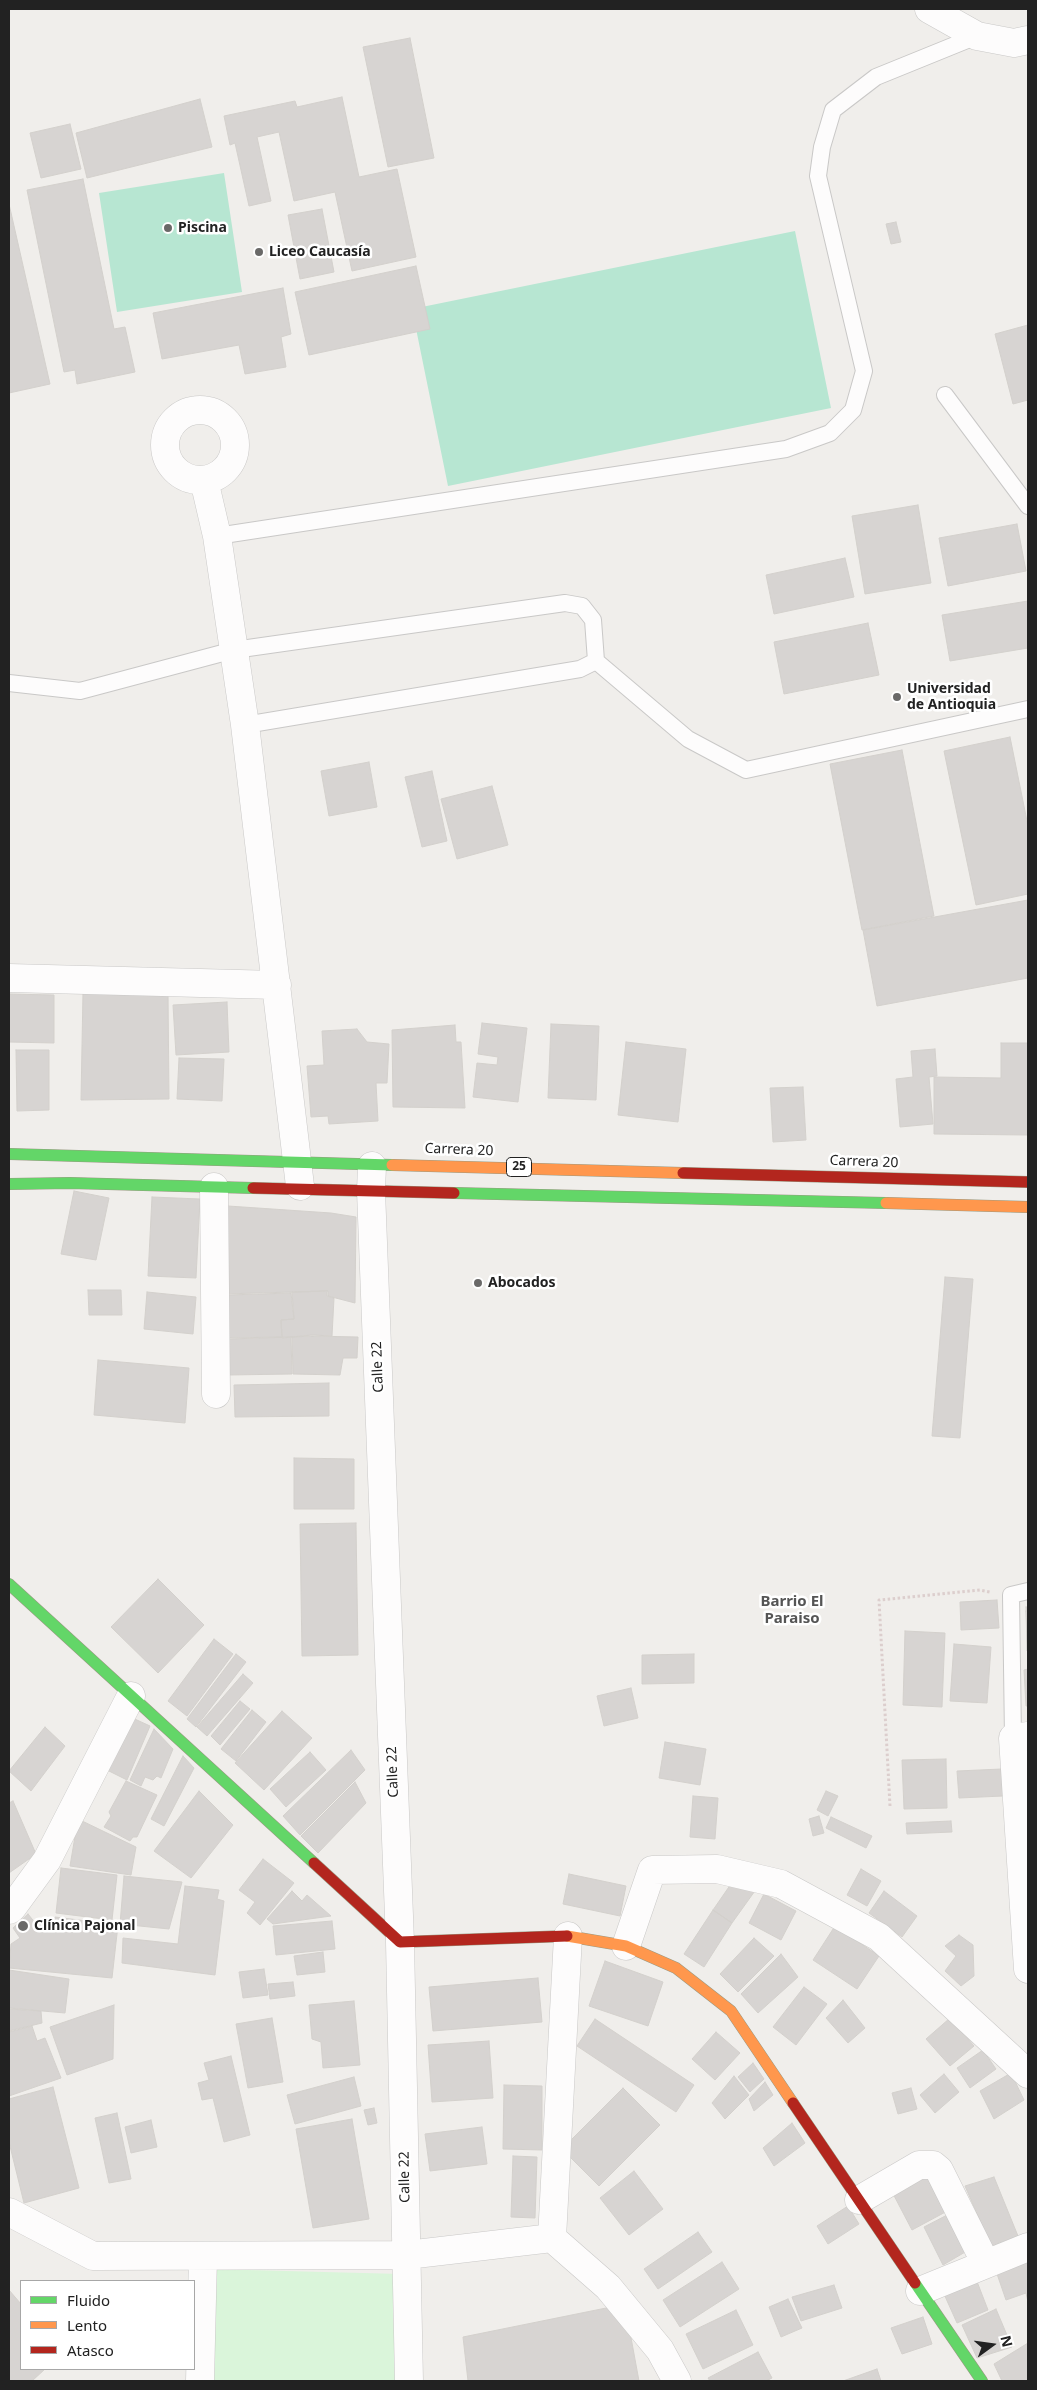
<!DOCTYPE html>
<html>
<head>
<meta charset="utf-8">
<style>
	body { margin:0 }
	#map { position:relative; width:1037px; height:2390px; overflow:hidden; background:#f0eeeb; font-family:"Noto Sans",sans-serif }
	canvas { display:block }
	.frame { position:absolute; inset:0; border:10px solid #222; pointer-events:none }
	.legend { position:absolute; left:20px; top:2280px; width:175px; height:90px; box-sizing:border-box; background:#fff; border:1px solid #a7a7a7; margin:0; padding:6px 9px; list-style:none; font-size:15px; color:#222 }
	.legend li { display:flex; align-items:center; gap:10px; height:25px }
	.legend b { width:25px; border:1px solid #a7a7a7 }
	.north { position:absolute; left:967px; top:2320px; width:50px; height:50px; -webkit-text-stroke:4px #fff; paint-order:stroke; rotate:76deg; font-size:14px; font-weight:700; line-height:20px; text-align:center; color:#222 }
	.north::after { content:''; display:block; margin:auto; width:18px; height:22px; background:#222; clip-path:polygon(50% 0,100% 100%,50% 72%,0 100%) }
</style>
</head>
<body>
<div id="map">
<canvas width="1037" height="2390"></canvas>
<div class="frame"></div>
<ul class="legend">
<li><b style="height:6px;background:#63d668"></b>Fluido</li>
<li><b style="height:6px;background:#ff974d"></b>Lento</li>
<li><b style="height:6px;background:#b3261e"></b>Atasco</li>
</ul>
<div class="north">N</div>
</div>
<script>
const c = document.querySelector('canvas').getContext('2d');
c.lineJoin = 'round';
function fillPath(path, color) { c.fillStyle = color; c.fill(path, 'evenodd'); }
const toPath = rows => new Path2D(rows.map(r => 'M' + r).join(''));
function strokePath(path, color, width, dash) { c.strokeStyle = color; c.lineWidth = width; c.lineCap = dash ? 'butt' : 'round'; c.setLineDash(dash || []); c.stroke(path); }
function write(font, color, halo, rows, align = 'center') {
  c.font = font + ' "Noto Sans",sans-serif'; c.lineWidth = 5; c.setLineDash([]); c.textBaseline = 'middle'; c.strokeStyle = halo; c.fillStyle = color; for (const [text, x, y, turn = 0] of rows) {
    c.save(); c.translate(x, y); c.rotate((+turn || 0) * Math.PI / 180); c.textAlign = isNaN(turn) ? turn : align; if (halo) c.strokeText(text, 0, 0); c.fillText(text, 0, 0); c.restore();
  }
}
fillPath(toPath([
	[209,2269,401,2274,400,2381,207,2381]
]), '#daf5da');
fillPath(toPath([
	[224,173,242,292,117,312,99,193],
	[795,231,831,408,448,486,412,309]
]), '#b7e6d2');
const building = toPath([
	[410,38,434,158,388,167,363,47,410,38],
	[342,97,359,177,397,169,416,257,352,271,335,192,294,201,279,132,257,137,271,201,249,206,235,143,230,145,224,116,295,101,297,107,342,97],
	[200,99,212,147,87,178,76,133,200,99],
	[70,124,81,169,41,178,30,133,70,124],
	[83,179,114,329,125,327,135,372,77,384,75,370,64,372,27,190,83,179],
	[9,204,50,384,9,393,9,204],
	[322,209,334,272,300,279,288,215,322,209],
	[896,222,901,242,891,244,886,224,896,222],
	[416,266,430,329,309,355,295,292,416,266],
	[283,288,291,334,281,337,286,367,245,374,239,345,162,359,153,313,283,288],
	[1028,325,1028,400,1013,404,995,334,1028,325],
	[918,505,931,583,865,594,852,516,918,505],
	[1017,524,1026,571,948,586,939,538,1017,524],
	[845,558,854,597,774,614,766,575,845,558],
	[1028,601,1028,648,950,661,942,615,1028,601],
	[868,623,879,675,784,694,774,642,868,623],
	[1010,737,1028,826,1028,894,976,905,944,751,1010,737],
	[902,750,934,916,862,930,830,764,902,750],
	[369,762,377,807,329,816,321,771,369,762],
	[432,771,447,841,422,847,405,777,432,771],
	[492,786,508,845,457,859,441,799,492,786],
	[1028,900,1028,978,877,1006,863,930,1028,900],
	[83,992,168,993,169,1099,81,1100,83,992],
	[9,994,54,995,54,1043,9,1042,9,994],
	[227,1002,229,1052,176,1055,173,1005,227,1002],
	[482,1023,527,1028,518,1102,473,1097,477,1063,497,1065,498,1057,478,1054,482,1023],
	[551,1024,599,1026,596,1100,548,1098,551,1024],
	[455,1025,456,1042,461,1042,465,1108,393,1107,392,1030,455,1025],
	[357,1029,367,1042,389,1044,387,1083,376,1083,378,1121,329,1124,328,1116,311,1117,307,1066,324,1065,322,1031,357,1029],
	[626,1042,686,1049,678,1122,618,1115,626,1042],
	[1001,1043,1028,1043,1028,1135,934,1134,934,1077,1001,1078,1001,1043],
	[935,1049,937,1076,929,1077,933,1124,900,1127,896,1079,913,1077,911,1051,935,1049],
	[16,1050,49,1050,49,1110,17,1111,16,1050],
	[179,1058,224,1059,222,1101,177,1099,179,1058],
	[803,1087,806,1140,773,1142,770,1088,803,1087],
	[74,1191,109,1198,96,1260,61,1254,74,1191],
	[152,1197,200,1199,196,1278,148,1276,152,1197],
	[228,1206,331,1213,356,1217,355,1303,328,1296,328,1291,224,1294,228,1206],
	[945,1277,973,1279,960,1438,932,1436,945,1277],
	[88,1290,121,1290,122,1315,89,1315,88,1290],
	[327,1291,327,1296,334,1298,332,1336,312,1335,282,1338,281,1320,294,1319,292,1292,327,1291],
	[147,1292,196,1297,193,1334,144,1329,147,1292],
	[291,1293,294,1319,281,1320,282,1337,229,1338,227,1295,291,1293],
	[312,1336,358,1337,357,1358,343,1358,340,1375,293,1374,292,1337,312,1336],
	[291,1337,292,1374,228,1375,229,1339,291,1337],
	[98,1360,189,1368,185,1423,94,1415,98,1360],
	[329,1383,329,1416,235,1417,234,1385,329,1383],
	[294,1458,354,1459,354,1509,294,1509,294,1458],
	[356,1523,358,1655,302,1656,300,1524,356,1523],
	[158,1579,204,1625,158,1673,111,1627,158,1579],
	[997,1600,999,1628,961,1630,960,1602,997,1600],
	[1026,1607,1028,1607,1028,1651,1027,1651,1026,1607],
	[1026,1611,1028,1611,1028,1652,1026,1611],
	[905,1631,945,1633,942,1707,903,1705,905,1631],
	[214,1639,233,1654,187,1716,168,1701,214,1639],
	[954,1644,991,1647,987,1703,950,1701,954,1644],
	[236,1654,246,1662,196,1727,187,1719,236,1654],
	[694,1654,694,1683,642,1684,642,1655,694,1654],
	[1028,1669,1028,1706,1026,1706,1024,1670,1028,1669],
	[243,1674,253,1683,207,1736,197,1727,243,1674],
	[631,1688,638,1718,604,1726,597,1696,631,1688],
	[240,1701,250,1709,220,1745,211,1736,240,1701],
	[252,1710,266,1722,236,1761,221,1749,252,1710],
	[282,1711,312,1738,264,1790,235,1763,282,1711],
	[126,1715,150,1726,127,1780,101,1767,126,1715],
	[45,1727,65,1746,31,1791,9,1771,45,1727],
	[154,1729,173,1749,161,1778,157,1776,153,1780,145,1777,141,1786,130,1780,154,1729],
	[665,1742,706,1749,700,1785,659,1778,665,1742],
	[351,1750,365,1770,300,1835,283,1816,351,1750],
	[310,1752,326,1770,286,1807,270,1789,310,1752],
	[183,1756,194,1768,164,1826,151,1819,183,1756],
	[946,1759,947,1808,904,1809,902,1760,946,1759],
	[1002,1769,1003,1796,959,1798,957,1771,1002,1769],
	[126,1781,157,1795,137,1837,133,1837,130,1841,104,1827,111,1816,109,1812,126,1781],
	[355,1782,366,1803,318,1853,301,1836,355,1782],
	[199,1791,233,1825,191,1878,154,1851,199,1791],
	[826,1791,838,1796,828,1816,817,1810,826,1791],
	[693,1796,718,1798,715,1839,690,1837,693,1796],
	[13,1801,36,1854,9,1873,9,1803,13,1801],
	[819,1816,824,1833,813,1836,809,1819,819,1816],
	[831,1817,872,1836,866,1848,826,1828,831,1817],
	[78,1819,136,1847,131,1875,70,1866,78,1819],
	[951,1821,952,1832,907,1834,906,1823,951,1821],
	[263,1859,294,1883,260,1925,247,1913,255,1902,239,1890,263,1859],
	[61,1868,117,1875,112,1920,56,1913,61,1868],
	[861,1869,881,1881,867,1906,847,1895,861,1869],
	[569,1874,626,1886,620,1916,563,1904,569,1874],
	[124,1876,182,1882,169,1929,120,1924,124,1876],
	[733,1881,757,1888,732,1923,713,1910,733,1881],
	[185,1886,219,1890,217,1899,224,1901,215,1975,122,1963,123,1938,178,1944,185,1886],
	[292,1891,302,1901,307,1895,331,1916,273,1924,267,1919,292,1891],
	[884,1891,917,1916,902,1937,869,1913,884,1891],
	[764,1894,796,1911,781,1940,749,1923,764,1894],
	[713,1910,732,1923,704,1967,684,1954,713,1910],
	[28,1914,36,1924,54,1926,55,1917,118,1925,112,1978,9,1968,11,1944,20,1938,13,1928,28,1914],
	[332,1921,335,1949,276,1955,273,1926,332,1921],
	[835,1926,879,1956,857,1989,813,1960,835,1926],
	[959,1935,973,1945,974,1976,961,1986,945,1971,956,1956,945,1946,959,1935],
	[754,1938,774,1956,738,1992,720,1974,754,1938],
	[323,1952,325,1972,297,1975,294,1956,323,1952],
	[781,1954,798,1977,758,2013,741,1994,781,1954],
	[605,1961,663,1982,648,2026,589,2006,605,1961],
	[264,1969,268,1995,243,1998,239,1972,264,1969],
	[9,1970,69,1979,65,2013,9,2008,9,1970],
	[538,1978,542,2022,433,2031,429,1987,538,1978],
	[293,1982,295,1996,270,1999,268,1984,293,1982],
	[804,1987,827,2004,796,2045,773,2027,804,1987],
	[843,2000,865,2028,848,2043,826,2018,843,2000],
	[354,2001,360,2065,323,2068,321,2042,312,2039,309,2005,354,2001],
	[114,2005,113,2059,67,2075,50,2027,114,2005],
	[9,2009,41,2011,42,2023,9,2031,9,2009],
	[272,2018,283,2082,248,2088,236,2024,272,2018],
	[950,2018,974,2046,950,2066,926,2039,950,2018],
	[595,2019,694,2085,676,2112,577,2046,595,2019],
	[32,2026,37,2041,45,2038,61,2078,9,2096,9,2032,32,2026],
	[716,2032,740,2053,715,2080,692,2059,716,2032],
	[489,2041,493,2098,432,2102,428,2045,489,2041],
	[983,2050,996,2069,970,2088,957,2068,983,2050],
	[231,2056,250,2135,224,2142,213,2098,202,2100,198,2083,209,2080,204,2063,231,2056],
	[753,2063,764,2079,750,2092,738,2077,753,2063],
	[1011,2073,1024,2100,994,2119,980,2091,1011,2073],
	[944,2074,959,2092,935,2113,920,2095,944,2074],
	[734,2076,749,2095,725,2119,712,2103,734,2076],
	[354,2077,361,2106,295,2124,287,2095,354,2077],
	[765,2082,773,2095,754,2111,749,2099,765,2082],
	[504,2085,542,2086,542,2150,503,2149,504,2085],
	[53,2087,79,2188,24,2203,9,2142,9,2099,53,2087],
	[623,2088,660,2125,599,2186,562,2149,623,2088],
	[911,2088,917,2109,898,2114,892,2093,911,2088],
	[374,2108,377,2123,368,2125,364,2110,374,2108],
	[117,2113,131,2179,109,2183,95,2118,117,2113],
	[352,2119,369,2219,313,2228,296,2129,352,2119],
	[151,2120,157,2147,131,2153,125,2127,151,2120],
	[792,2123,805,2143,774,2166,763,2148,792,2123],
	[482,2127,487,2164,430,2171,425,2134,482,2127],
	[513,2156,537,2157,535,2218,511,2217,513,2156],
	[929,2169,951,2209,912,2230,890,2188,929,2169],
	[634,2171,663,2209,629,2235,600,2198,634,2171],
	[994,2177,1018,2236,991,2246,965,2186,994,2177],
	[848,2206,859,2224,828,2244,817,2226,848,2206],
	[953,2212,972,2248,943,2265,924,2227,953,2212],
	[698,2232,712,2252,658,2289,644,2269,698,2232],
	[1028,2258,1028,2302,1026,2293,1006,2300,996,2271,1028,2258],
	[722,2262,739,2289,680,2327,663,2300,722,2262],
	[976,2279,988,2310,957,2323,944,2294,976,2279],
	[834,2285,842,2308,801,2321,792,2297,834,2285],
	[9,2290,21,2304,21,2369,45,2369,32,2381,9,2381,9,2290],
	[788,2299,802,2328,781,2337,769,2307,788,2299],
	[616,2306,627,2316,639,2381,468,2381,463,2337,616,2306],
	[996,2309,1012,2347,977,2358,962,2325,996,2309],
	[736,2310,753,2345,703,2369,686,2334,736,2310],
	[923,2317,932,2344,902,2354,891,2328,923,2317],
	[1028,2343,1028,2381,1002,2381,994,2364,1028,2343],
	[758,2352,772,2378,766,2381,710,2381,708,2378,758,2352],
	[877,2369,881,2381,843,2381,877,2369]
]);
fillPath(building, '#d7d4d2');
strokePath(building, '#d3d0cc', 1);
const lane = toPath([
	[945,395,1028,506],
	[217,536,786,449,830,433,853,410,864,371,818,176,822,147,833,110,876,77,977,36],
	[596,661,688,739,746,770,1028,709],
	[9,683,80,691,234,650,565,603,582,606,593,620,596,661,580,669,245,725],
	[1013,1738,1011,1595,1028,1591]
]);
const street = toPath([
	[929,9,977,36,1014,43,1028,40],
	'165 445a35 35 0 1 1 70 0a35 35 0 1 1-70 0Z',
	[204,480,217,536,245,725,300,1186],
	[9,978,277,985],
	[372,1166,371,1191,400,1942,409,2381],
	[214,1187,216,1394],
	[1028,1736,1013,1738,1028,1969],
	[9,1910,12,1908,47,1860,131,1696],
	[626,1946,652,1870,717,1869,781,1884,879,1937,1028,2074],
	[859,2200,919,2165,933,2165,939,2170,986,2264],
	[9,2212,93,2256,407,2255,552,2238,608,2287,660,2350,677,2381],
	[552,2238,568,1936],
	[920,2291,1028,2247],
	[200,2381,203,2257]
]);
const fast = toPath([
	[9,1154,392,1165],
	[9,1184,70,1183,253,1188],
	[454,1193,886,1203],
	[9,1584,314,1863],
	[915,2283,982,2381]
]);
const slow = toPath([
	[392,1165,683,1173],
	[886,1203,1028,1207],
	[567,1936,626,1946,676,1968,731,2011,793,2103]
]);
const jam = toPath([
	[683,1173,1028,1182],
	[253,1188,454,1193],
	[314,1863,400,1942,567,1936],
	[793,2103,915,2283]
]);
strokePath(lane, '#c9c8c7', 18);
strokePath(street, '#c9c8c7', 29);
strokePath(fast, '#999a82', 12);
strokePath(slow, '#999a82', 12);
strokePath(jam, '#999a82', 12);
strokePath(toPath([
	[890,1806,879,1600,980,1590,990,1592]
]), '#dccecd', 3, [2.5, 2.5]);
strokePath(lane, '#fdfcfc', 16);
strokePath(street, '#fdfcfc', 28);
strokePath(fast, '#63d668', 11);
strokePath(slow, '#ff974d', 11);
strokePath(jam, '#b3261e', 11);
for (const [x, y, r, color] of [
	[168,228,5,"#6a6968"],
	[259,252,5,"#6a6968"],
	[897,697,5,"#6a6968"],
	[478,1283,5,"#6a6968"],
	[23,1926,6,"#6a6968"]
]) { const dot = new Path2D(); dot.arc(x, y, r, 0, 2 * Math.PI); c.fillStyle = color; c.fill(dot); strokePath(dot, '#fff', 2); }
for (const [x, y, w] of [
	[519,1167,25]
]) { const box = new Path2D(); box.roundRect(x - w / 2, y - 9.5, w, 19, 4); c.fillStyle = '#fff'; c.fill(box); strokePath(box, '#222', 1); }
write('bold 12px', '#222', null, [
	["25",519,1167]
]);
write('bold 14px', '#222', '#fff', [
	["Piscina",178,228],
	["Liceo Caucasía",269,252],
	["Universidad",907,689],
	["de Antioquia",907,705],
	["Abocados",488,1283],
	["Clínica Pajonal",34,1926]
], 'left');
write('14px', '#222', '#fff', [
	["Carrera 20",459,1150,2],
	["Carrera 20",864,1162,2],
	["Calle 22",378,1367,-92],
	["Calle 22",393,1772,-92],
	["Calle 22",405,2177,-91]
]);
write('bold 15px', '#555', '#fff', [
	["Barrio El",792,1602],
	["Paraiso",792,1619]
]);
</script>
</body>
</html>
